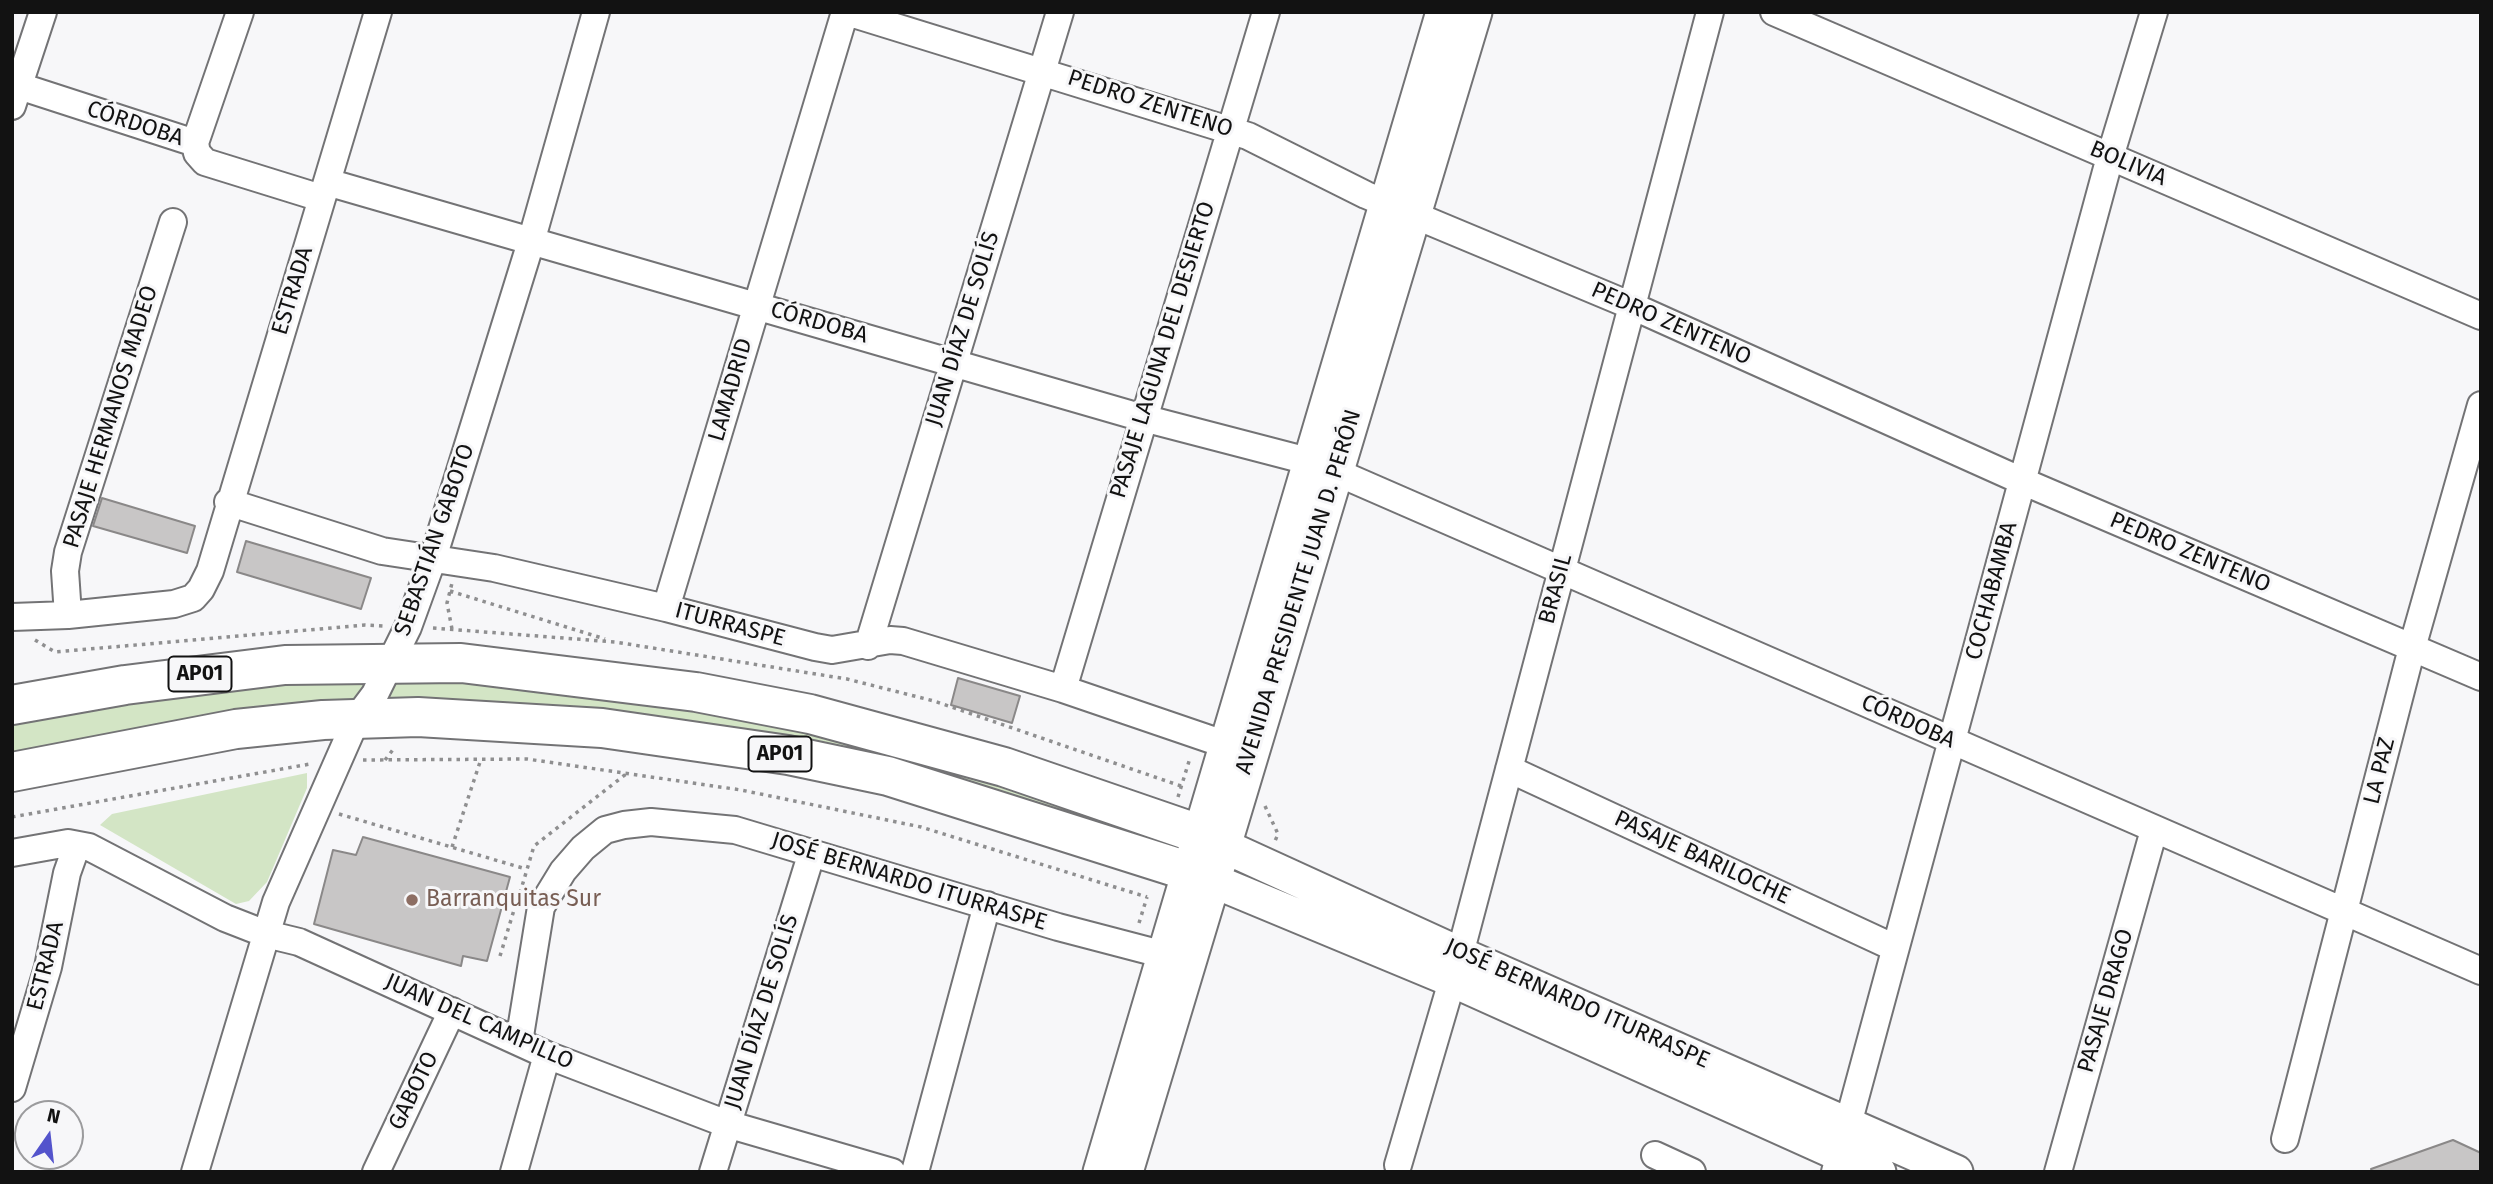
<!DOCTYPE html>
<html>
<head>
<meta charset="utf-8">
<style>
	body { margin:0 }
	#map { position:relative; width:2493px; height:1184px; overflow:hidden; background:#f7f7f9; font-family:"Fira Sans",sans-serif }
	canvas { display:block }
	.frame { position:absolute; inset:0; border:14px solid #121212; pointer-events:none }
	.north { position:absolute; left:14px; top:1100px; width:70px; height:70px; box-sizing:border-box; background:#f7f7f9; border:2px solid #9b9b9d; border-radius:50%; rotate:14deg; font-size:19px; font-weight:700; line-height:28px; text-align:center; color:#121212 }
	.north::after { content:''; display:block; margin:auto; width:24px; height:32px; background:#5454cc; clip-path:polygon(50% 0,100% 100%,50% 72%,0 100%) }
</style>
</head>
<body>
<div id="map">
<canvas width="2493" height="1184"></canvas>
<div class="frame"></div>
<div class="north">N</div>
</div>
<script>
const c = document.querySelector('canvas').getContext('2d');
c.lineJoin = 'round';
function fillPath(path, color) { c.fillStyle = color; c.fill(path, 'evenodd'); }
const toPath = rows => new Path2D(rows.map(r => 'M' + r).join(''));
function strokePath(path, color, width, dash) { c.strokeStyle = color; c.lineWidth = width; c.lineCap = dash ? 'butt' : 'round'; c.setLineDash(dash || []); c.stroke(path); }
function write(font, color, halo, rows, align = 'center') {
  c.font = font + ' "Fira Sans",sans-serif'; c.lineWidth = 6; c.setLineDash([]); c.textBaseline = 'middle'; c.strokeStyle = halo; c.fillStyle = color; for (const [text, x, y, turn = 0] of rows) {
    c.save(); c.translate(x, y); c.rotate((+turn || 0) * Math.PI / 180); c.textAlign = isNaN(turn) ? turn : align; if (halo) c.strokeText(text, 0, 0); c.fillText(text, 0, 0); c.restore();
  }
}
fillPath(toPath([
	[586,677,1170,823,1188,871,991,806,489,720,12,772,12,705,125,685],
	[307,773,307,788,267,882,249,901,236,904,100,825,112,814]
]), '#d3e5c5');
const building = toPath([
	[102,498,195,526,187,553,93,526,102,498],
	[246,541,371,578,361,609,237,572,246,541],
	[958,678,1020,696,1012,723,951,705,958,678],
	[363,837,510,877,487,961,463,956,461,966,314,924,333,850,356,855,363,837],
	[2453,1140,2481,1153,2481,1172,2372,1172,2371,1169,2453,1140]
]);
fillPath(building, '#c8c6c6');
strokePath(building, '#8a8888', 2);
const minor = toPath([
	[847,12,1248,136,1366,195,1632,306,2022,481,2481,677],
	[1774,12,2481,316],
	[19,86,195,143],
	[12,106,43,12],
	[195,143,197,153,205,162,321,198],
	[195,143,240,12],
	[327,182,1143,418,1312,462],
	[1336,472,2481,971],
	[228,502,382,551,494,568,666,608,815,647,832,650,890,640,903,641,1063,689,1227,745],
	[666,608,845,12],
	[68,615,65,571,68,552,173,222],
	[12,617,68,615,174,604,193,598,201,589,210,571,378,12],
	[868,646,1060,12],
	[1063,689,1266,12],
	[1509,769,1895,948],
	[12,853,68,843,89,847,225,918,266,934,299,942,547,1055,727,1124,892,1172],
	[519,1042,541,907,563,871,583,848,605,830,624,825,651,822,735,830,1058,927,1165,955],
	[12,1088,48,967,67,873,77,845],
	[2285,1139,2412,648,2481,405],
	[1655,1155,1692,1172],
	[1398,1165,1460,954,1710,12],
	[195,1172,276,902,357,718,375,694,408,627,433,558,531,242,596,12],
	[376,1172,452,1011],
	[514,1172,547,1055],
	[713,1172,812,852],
	[915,1172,987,905],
	[1835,1172,2110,157,2154,12],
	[2058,1172,2154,830]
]);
const major = toPath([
	[1204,837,1460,954,1956,1172],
	[1192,872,1452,980,1879,1172],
	[1100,1172,1443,12],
	[1126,1172,1475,12]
]);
const highway = toPath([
	[12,705,125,685,285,665,461,663,696,692,810,714,1004,767,1199,834],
	[12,772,236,729,323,720,418,717,602,728,788,755,888,776,1188,871]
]);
strokePath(minor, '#737375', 30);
strokePath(major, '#737375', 37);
strokePath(highway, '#737375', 42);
strokePath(toPath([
	[450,591,605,639],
	[433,628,615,642,847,679,934,701,1181,786],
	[452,629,447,603,452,583],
	[35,640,55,652,365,625,383,626],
	[363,760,527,759,741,790,921,827,1147,897],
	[385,760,395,747],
	[1178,797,1190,758],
	[1265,806,1278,834,1275,841],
	[339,814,526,869],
	[12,817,310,764],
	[452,847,481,759],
	[520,893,534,846,626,774],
	[1139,923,1147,897],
	[500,956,514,910]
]), '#8f8f90', 3.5, [3.5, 5]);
strokePath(minor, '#fff', 26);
strokePath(major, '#fff', 33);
strokePath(highway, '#fff', 38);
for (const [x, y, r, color] of [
	[412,900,7,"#8d6e63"]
]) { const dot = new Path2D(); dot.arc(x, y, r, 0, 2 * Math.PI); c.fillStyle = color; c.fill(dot); strokePath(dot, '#f7f7f9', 2.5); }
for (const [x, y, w] of [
	[200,674,63],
	[780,754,63]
]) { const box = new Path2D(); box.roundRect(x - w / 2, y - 17.5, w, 35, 5); c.fillStyle = '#f7f7f9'; c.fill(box); strokePath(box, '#121212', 2); }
write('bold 21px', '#121212', null, [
	["AP01",200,674],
	["AP01",780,754]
]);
write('23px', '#121212', '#f7f7f9', [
	["PEDRO ZENTENO",1150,104,18],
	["CÓRDOBA",135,124,18],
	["BOLIVIA",2128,164,23],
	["ESTRADA",293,291,-73],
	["CÓRDOBA",819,323,16],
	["PEDRO ZENTENO",1671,324,24],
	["JUAN DÍAZ DE SOLÍS",963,329,-73],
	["PASAJE LAGUNA DEL DESIERTO",1163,350,-73],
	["LAMADRID",731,390,-74],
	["PASAJE HERMANOS MADEO",111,417,-73],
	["SEBASTIÁN GABOTO",435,540,-71],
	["PEDRO ZENTENO",2190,553,23],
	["BRASIL",1556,589,-75],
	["COCHABAMBA",1992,591,-75],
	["AVENIDA PRESIDENTE JUAN D. PERÓN",1299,592,-73],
	["ITURRASPE",730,625,15],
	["CÓRDOBA",1908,722,24],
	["LA PAZ",2380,771,-76],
	["PASAJE BARILOCHE",1702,858,25],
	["JOSÉ BERNARDO ITURRASPE",909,882,17],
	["ESTRADA",46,966,-76],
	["PASAJE DRAGO",2106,1001,-74],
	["JOSÉ BERNARDO ITURRASPE",1577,1004,24],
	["JUAN DÍAZ DE SOLÍS",762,1012,-73],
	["JUAN DEL CAMPILLO",479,1022,24],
	["GABOTO",414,1091,-64]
]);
write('23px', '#785e54', '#f7f7f9', [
	["Barranquitas Sur",426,900]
], 'left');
</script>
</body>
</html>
